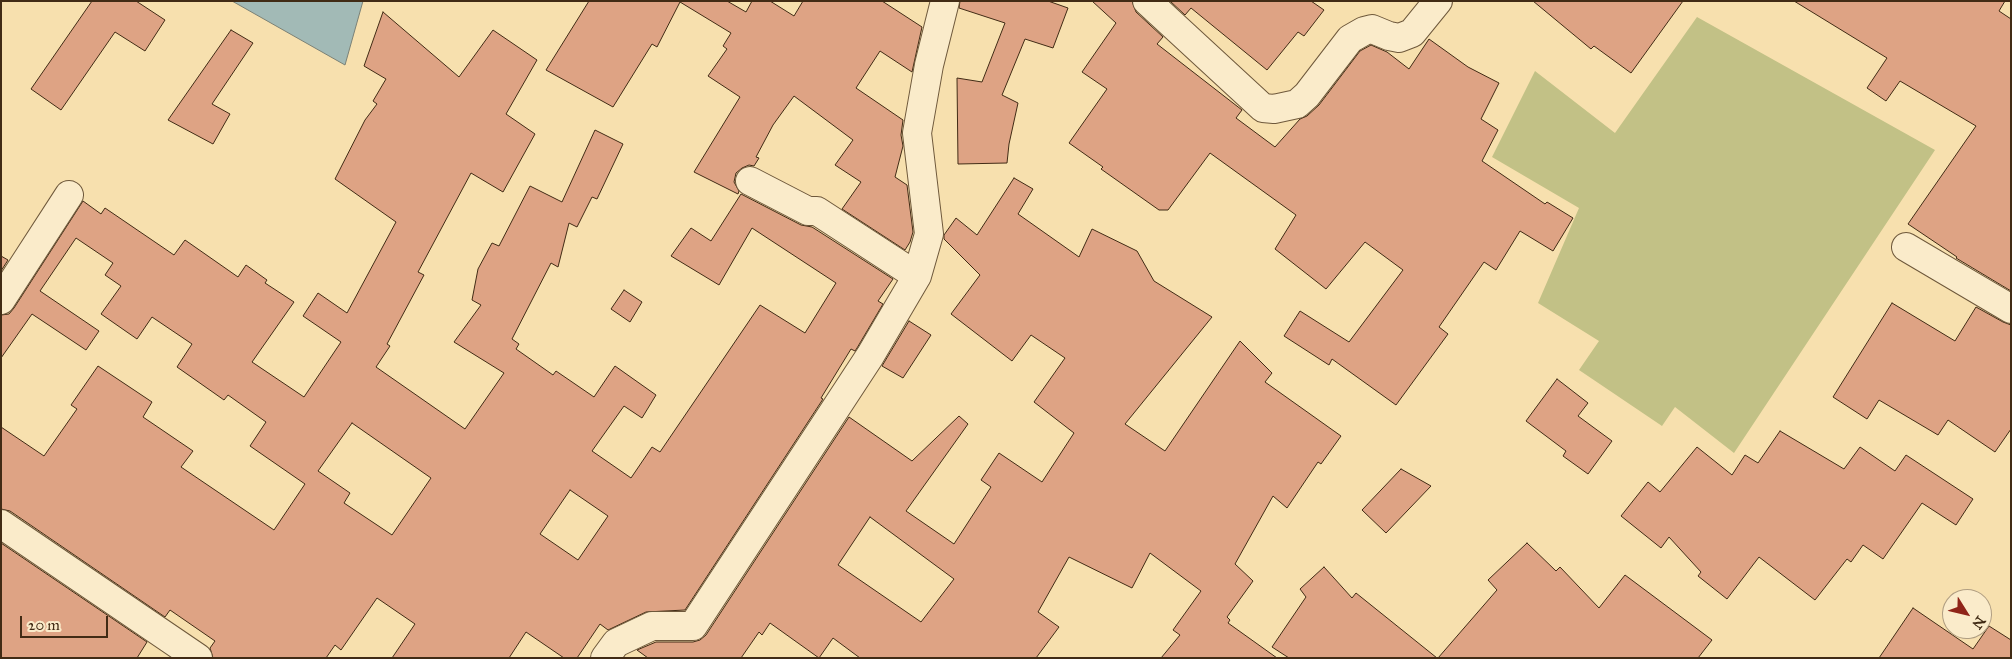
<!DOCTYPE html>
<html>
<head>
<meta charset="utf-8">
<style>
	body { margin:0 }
	#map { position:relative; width:2012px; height:659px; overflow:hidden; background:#f7e0ae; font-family:"IM FELL Great Primer",serif }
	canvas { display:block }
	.frame { position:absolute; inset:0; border:2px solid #412b15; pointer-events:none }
	.north { position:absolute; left:1942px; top:589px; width:50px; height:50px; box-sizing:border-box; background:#faebca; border:1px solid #b09e82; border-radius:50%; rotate:126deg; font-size:14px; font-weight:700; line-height:20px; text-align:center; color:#412b15 }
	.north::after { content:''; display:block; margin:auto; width:18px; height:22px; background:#8f2418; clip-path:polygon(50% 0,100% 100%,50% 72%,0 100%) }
	.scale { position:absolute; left:20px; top:616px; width:88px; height:22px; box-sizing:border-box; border:2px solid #412b15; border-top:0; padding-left:6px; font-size:15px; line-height:18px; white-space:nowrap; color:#412b15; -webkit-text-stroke:4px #faebca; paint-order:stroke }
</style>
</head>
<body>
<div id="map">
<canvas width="2012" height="659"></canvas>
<div class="frame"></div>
<div class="north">N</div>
<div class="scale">20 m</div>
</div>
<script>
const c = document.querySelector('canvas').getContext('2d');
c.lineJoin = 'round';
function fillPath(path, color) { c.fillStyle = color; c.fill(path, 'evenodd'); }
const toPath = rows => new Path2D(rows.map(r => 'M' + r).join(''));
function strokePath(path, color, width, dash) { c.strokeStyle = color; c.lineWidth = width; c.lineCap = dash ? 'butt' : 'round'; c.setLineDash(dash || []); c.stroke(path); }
fillPath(toPath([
	[1697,17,1935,150,1734,453,1675,407,1662,426,1579,370,1599,341,1538,303,1579,208,1492,157,1535,71,1615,133]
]), '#c2c186');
const water = toPath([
	[232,1,363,1,345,65,232,1]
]);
fillPath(water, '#a2bab6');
strokePath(water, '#7b8176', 1);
const building = toPath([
	[92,1,136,1,165,20,145,51,115,32,61,110,31,89,92,1],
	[589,1,727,1,746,12,752,1,770,1,794,16,803,1,882,1,922,27,912,72,880,51,856,88,903,120,901,135,903,146,895,177,907,185,913,232,910,242,905,250,842,209,861,182,835,165,853,140,794,96,773,125,756,157,759,158,754,166,749,165,742,168,736,173,734,182,739,191,738,194,694,172,740,97,708,76,727,49,723,46,731,33,680,2,657,47,652,44,613,107,546,70,589,1],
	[960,1,1048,1,1068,8,1053,48,1025,39,1002,95,1018,103,1009,144,1007,163,958,164,957,78,982,82,1005,23,959,8,960,1],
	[1092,1,1132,1,1136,12,1163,37,1157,44,1242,110,1236,118,1275,147,1300,119,1307,116,1319,105,1360,51,1371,45,1387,52,1409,69,1429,39,1468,67,1499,83,1481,119,1498,130,1482,161,1545,204,1547,202,1573,218,1553,251,1520,231,1496,270,1484,262,1439,327,1448,334,1396,405,1332,359,1329,365,1284,336,1300,311,1349,342,1403,270,1365,242,1326,289,1275,249,1296,215,1210,153,1168,210,1159,210,1101,169,1103,167,1069,143,1107,89,1082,72,1116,23,1092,1],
	[1170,1,1311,1,1324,10,1304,36,1298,32,1267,70,1191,8,1185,15,1170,1],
	[1533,1,1683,1,1631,73,1594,46,1591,49,1533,1],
	[1794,1,2005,1,1999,11,2011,19,2011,291,1956,258,1957,257,1908,224,1976,126,1900,81,1886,101,1867,88,1887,58,1794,1],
	[383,12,459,77,493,30,537,60,506,114,535,134,503,192,471,173,418,272,424,275,387,344,390,346,376,367,465,429,504,373,454,342,481,305,472,300,478,269,492,243,499,246,530,186,562,202,595,130,623,144,597,199,592,197,577,227,569,223,558,267,551,263,512,339,519,344,516,349,553,375,556,371,594,397,615,366,656,395,642,418,624,406,592,451,631,478,652,447,660,452,760,305,805,333,836,283,752,228,719,285,671,256,691,228,711,241,741,194,801,225,812,227,893,279,878,301,883,304,857,348,855,351,851,349,821,398,823,399,685,610,646,612,608,630,600,624,577,658,564,658,526,632,509,658,392,658,415,624,377,598,341,650,335,645,326,658,213,658,210,648,215,641,170,610,165,617,10,511,1,509,1,427,44,456,77,409,71,405,98,366,152,402,143,417,193,451,181,467,274,530,305,484,250,446,266,422,228,395,224,400,177,367,192,344,152,317,137,339,101,314,121,286,105,275,113,263,76,238,40,291,99,331,86,350,32,314,1,358,1,315,9,314,14,308,83,201,101,214,105,208,174,255,185,240,238,277,246,265,267,280,265,283,294,302,252,362,304,397,341,342,303,316,318,293,347,313,396,222,335,179,365,120,377,104,373,101,386,79,364,66,383,12],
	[352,423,431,478,392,535,344,503,350,493,318,471,352,423],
	[570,490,608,516,578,560,540,534,570,490],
	[231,30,253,43,212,104,230,114,213,144,168,120,231,30],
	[1014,178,1033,189,1018,214,1079,257,1092,229,1137,251,1154,281,1212,317,1125,424,1165,451,1240,341,1272,373,1265,382,1341,436,1321,464,1318,462,1287,508,1273,496,1235,564,1253,581,1227,617,1230,620,1228,623,1277,658,1161,658,1180,635,1173,630,1201,591,1150,553,1132,588,1069,557,1038,612,1059,627,1036,658,860,658,833,638,819,658,770,623,762,635,759,632,741,658,648,658,637,650,656,642,693,642,700,640,706,635,849,417,912,461,959,416,968,424,906,511,954,544,991,487,981,480,999,453,1042,482,1074,433,1034,402,1065,358,1031,335,1012,361,951,314,980,275,944,239,944,235,956,218,977,235,1014,178],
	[870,517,954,579,921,622,838,565,870,517],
	[1,256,8,260,1,271,1,256],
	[624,290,642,302,630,322,611,309,624,290],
	[1892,303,1955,341,1976,307,2003,322,2011,325,2011,429,1995,452,1948,420,1938,435,1879,400,1867,419,1833,397,1892,303],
	[909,321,931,335,903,378,882,366,909,321],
	[1557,379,1588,403,1578,416,1612,441,1588,474,1563,456,1566,451,1526,421,1557,379],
	[1780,431,1844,469,1860,447,1895,471,1906,455,1973,499,1956,525,1922,503,1883,559,1863,545,1851,562,1847,559,1815,600,1759,557,1727,599,1698,576,1701,572,1669,537,1661,548,1621,516,1648,482,1660,492,1697,447,1732,475,1745,455,1758,463,1780,431],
	[1401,469,1431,486,1386,533,1362,510,1401,469],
	[1,543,147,642,137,658,1,658,1,543],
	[1527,543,1556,571,1560,567,1599,608,1625,575,1712,640,1698,658,1438,658,1497,590,1488,580,1527,543],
	[1324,567,1352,598,1356,593,1437,658,1289,658,1272,647,1306,597,1300,589,1324,567],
	[1913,608,1973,649,1989,626,2011,640,2011,658,1879,658,1913,608]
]);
fillPath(building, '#dea384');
strokePath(building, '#412b15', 1);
const street = toPath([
	[1147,1,1263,108,1274,109,1297,104,1307,95,1350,39,1364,31,1372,29,1389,36,1399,38,1412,33,1438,1],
	[750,181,808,211,817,211,917,276],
	[1906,247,2011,309],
	[1,300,69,195],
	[1,524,198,658],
	[605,658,616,643,652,626,693,626,870,356,917,276,929,234,917,133,929,65,945,1]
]);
strokePath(street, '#6e583b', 30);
strokePath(street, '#faebca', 28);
</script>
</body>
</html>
